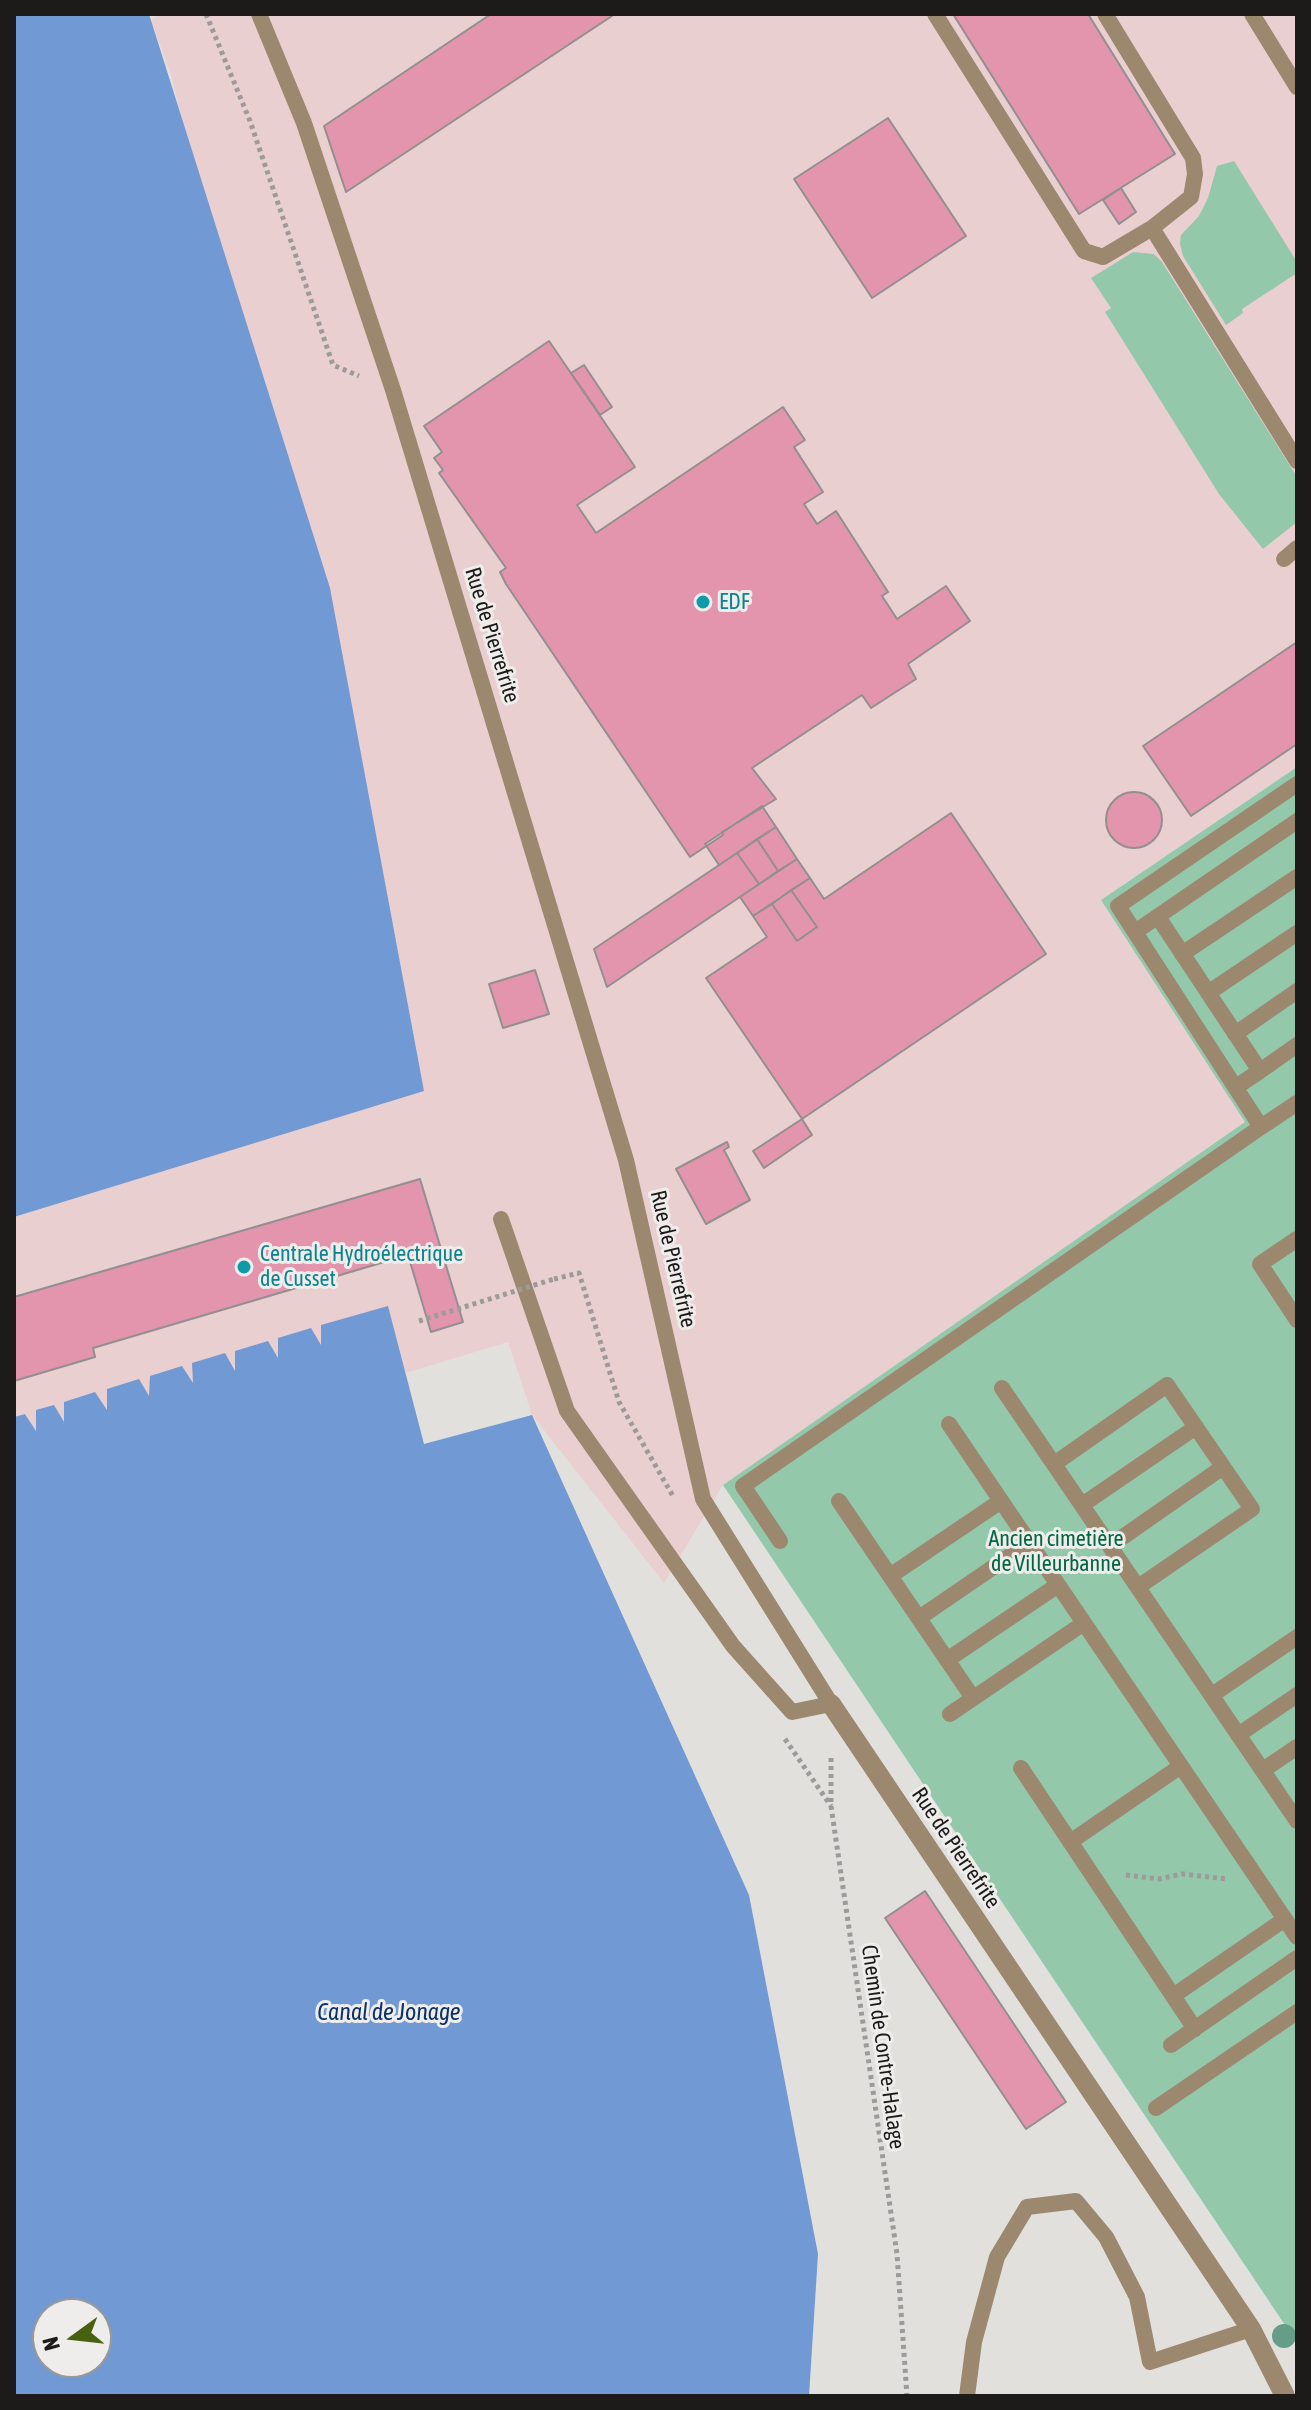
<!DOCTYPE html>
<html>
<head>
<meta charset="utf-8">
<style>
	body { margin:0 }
	#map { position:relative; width:1311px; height:2410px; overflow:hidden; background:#e2e0dd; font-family:"Asap Condensed",sans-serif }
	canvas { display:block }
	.frame { position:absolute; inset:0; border:16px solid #1c1b1a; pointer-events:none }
	.north { position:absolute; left:32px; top:2298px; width:80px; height:80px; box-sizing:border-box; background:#efedeb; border:2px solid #9b9997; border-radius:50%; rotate:255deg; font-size:22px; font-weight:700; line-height:32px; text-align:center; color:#1c1b1a }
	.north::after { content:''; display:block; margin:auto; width:28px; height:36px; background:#486110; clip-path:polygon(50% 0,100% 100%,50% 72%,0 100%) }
</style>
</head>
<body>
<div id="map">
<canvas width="1311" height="2410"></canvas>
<div class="frame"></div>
<div class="north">N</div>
</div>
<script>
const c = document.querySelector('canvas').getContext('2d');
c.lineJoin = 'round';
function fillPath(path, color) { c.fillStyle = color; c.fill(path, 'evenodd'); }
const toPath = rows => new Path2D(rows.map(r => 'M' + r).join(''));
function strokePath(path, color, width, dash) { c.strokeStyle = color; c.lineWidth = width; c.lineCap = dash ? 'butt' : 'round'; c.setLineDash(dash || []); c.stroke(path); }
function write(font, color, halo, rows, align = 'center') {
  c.font = font + ' "Asap Condensed",sans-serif'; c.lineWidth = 6; c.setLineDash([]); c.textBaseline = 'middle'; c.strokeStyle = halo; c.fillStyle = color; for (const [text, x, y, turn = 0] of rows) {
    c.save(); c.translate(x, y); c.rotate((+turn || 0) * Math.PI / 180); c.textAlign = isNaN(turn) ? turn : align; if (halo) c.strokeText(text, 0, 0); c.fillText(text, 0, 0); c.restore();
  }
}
fillPath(toPath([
	[160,14,1297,14,1297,767,1101,900,1246,1122,723,1485,664,1583,532,1415,508,1342,406,1373,387,1306,321,1347,310,1328,279,1360,37,1433,25,1414,14,1417,14,1217,424,1090,171,75,151,20]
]), '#eacfd1');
fillPath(toPath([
	[1234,161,1297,262,1297,273,1242,309,1243,313,1226,325,1183,256,1180,244,1181,235,1199,216,1208,198,1217,166],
	[1133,252,1154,254,1162,262,1297,477,1297,522,1263,549,1219,494,1105,312,1111,308,1091,278],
	[1297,767,1297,2343,723,1485,1245,1122,1101,900]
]), '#94c8ab');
fillPath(toPath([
	[14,14,149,14,330,588,424,1091,14,1217],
	[388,1306,424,1444,532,1415,749,1895,818,2254,809,2396,14,2396,14,1417,25,1414,36,1431,36,1410,54,1405,64,1422,64,1402,95,1392,107,1410,107,1389,139,1379,149,1396,150,1376,182,1366,193,1383,192,1363,225,1353,235,1371,235,1351,268,1341,278,1358,278,1338,311,1328,321,1345,321,1325],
	[48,2314,96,2314,96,2362,48,2362]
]), '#7199d3');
const building = toPath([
	[491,14,615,14,346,192,324,126,491,14],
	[953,14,1088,14,1175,154,1079,214,953,14],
	[888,118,966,236,872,298,794,179,888,118],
	[1121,188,1136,212,1119,224,1103,200,1121,188],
	[549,341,635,467,577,505,596,533,783,407,805,440,794,447,823,492,804,504,817,524,836,511,888,592,882,596,897,619,946,586,970,621,908,664,916,679,871,708,862,695,752,768,776,799,722,832,723,835,690,857,506,584,500,572,506,568,439,473,443,470,434,458,442,452,424,426,549,341],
	[584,365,612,407,600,415,571,373,584,365],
	[1297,642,1297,744,1191,816,1143,746,1297,642],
	'1106 820a28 28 0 1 1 56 0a28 28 0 1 1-56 0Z',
	[762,806,776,827,719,865,705,844,762,806],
	[951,813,1046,954,802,1119,706,978,767,937,753,916,772,904,797,941,817,927,791,890,810,878,824,899,951,813],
	[776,827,797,859,778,871,757,839,776,827],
	[757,839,778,871,759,884,737,853,757,839],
	[737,853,759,884,607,987,594,949,737,853],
	[797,859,810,878,753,916,740,897,797,859],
	[791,890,817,927,797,941,772,904,791,890],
	[535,970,549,1014,503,1028,489,984,535,970],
	[802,1119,812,1135,764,1168,753,1151,802,1119],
	[727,1142,729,1147,724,1150,750,1200,706,1224,676,1169,727,1142],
	[420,1179,463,1322,431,1332,408,1255,93,1348,95,1357,14,1381,14,1297,420,1179],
	[925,1891,1066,2102,1026,2129,885,1918,925,1891]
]);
fillPath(building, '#e295ad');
strokePath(building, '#938f90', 2);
strokePath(toPath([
	[206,14,250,121,333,365,359,376],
	[554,1279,579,1273,619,1402,674,1498],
	[785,1739,831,1806],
	[831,1758,831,1806,897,2254,907,2396],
	[1126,1875,1159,1879,1182,1874,1227,1879]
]), '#9d9b99', 5, [4, 4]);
strokePath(toPath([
	[259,14,304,123,393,390,626,1160,703,1499,831,1704,792,1712,733,1646,567,1411,501,1219],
	[935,14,1084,251,1103,257,1152,228,1191,197,1195,174,1193,158,1105,14],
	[1252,14,1297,87],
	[1152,228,1297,461],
	[1284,559,1297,548],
	[1297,784,1118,906,1261,1127,1297,1103],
	[1158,917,1260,1071,1236,1087],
	[1135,932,1297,821],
	[1182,954,1297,877],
	[1208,993,1297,933],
	[1235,1034,1297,991],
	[1260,1071,1297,1045],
	[1297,1239,1260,1264,1297,1320],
	[1002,1388,1297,1821],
	[949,1424,1297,1937],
	[1054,1464,1167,1385,1252,1509,1138,1587],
	[839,1501,973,1698],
	[1082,1505,1196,1427],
	[780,1541,743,1486,1261,1127],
	[1110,1546,1223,1467],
	[890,1576,1001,1501],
	[919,1618,1030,1542],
	[947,1660,1058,1585],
	[1212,1695,1297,1637],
	[950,1714,1084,1623],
	[1238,1735,1297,1695],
	[1021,1768,1195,2029],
	[1263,1770,1297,1747],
	[1070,1842,1181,1766],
	[1173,1996,1285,1919],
	[1171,2045,1297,1958],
	[1156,2108,1297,2012],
	[967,2396,974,2342,997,2257,1027,2207,1076,2201,1106,2237,1137,2297,1150,2362,1251,2329]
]), '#9c886e', 16);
strokePath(toPath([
	[831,1704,1251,2329,1285,2396]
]), '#9c886e', 20);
strokePath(toPath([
	[419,1321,554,1279]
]), '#9d9b99', 5, [4, 4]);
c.fillStyle = '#669d88';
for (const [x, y] of [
	[1284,2336]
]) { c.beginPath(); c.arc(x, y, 12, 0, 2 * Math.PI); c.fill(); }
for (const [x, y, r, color] of [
	[703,602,8,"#0f9aa8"],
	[244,1267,8,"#0f9aa8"]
]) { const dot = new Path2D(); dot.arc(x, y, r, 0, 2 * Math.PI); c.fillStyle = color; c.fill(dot); strokePath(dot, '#efedeb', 3); }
write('22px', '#0d838f', '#efedeb', [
	["EDF",719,602],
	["Centrale Hydroélectrique",260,1254],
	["de Cusset",260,1279]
], 'left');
write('22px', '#1c1b1a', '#efedeb', [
	["Rue de Pierrefrite",492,635,73],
	["Rue de Pierrefrite",673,1259,77],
	["Rue de Pierrefrite",956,1848,56],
	["Chemin de Contre-Halage",883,2047,82]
]);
write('22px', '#016743', '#efedeb', [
	["Ancien cimetière",1056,1539],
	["de Villeurbanne",1056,1564]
]);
write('italic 24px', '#0c3266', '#efedeb', [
	["Canal de Jonage",389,2012]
]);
</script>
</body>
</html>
